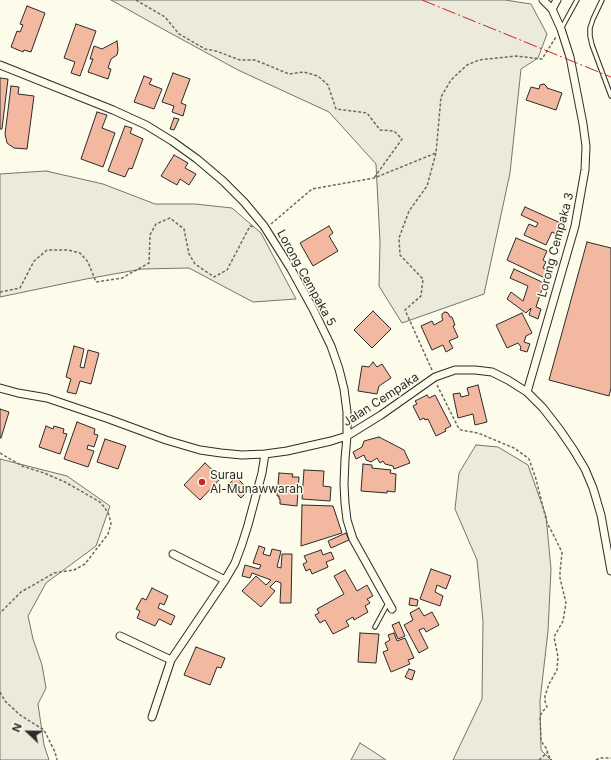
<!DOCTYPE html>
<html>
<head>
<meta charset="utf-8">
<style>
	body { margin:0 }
	#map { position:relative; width:611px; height:760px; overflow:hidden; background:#fdfbea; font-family:Inter,sans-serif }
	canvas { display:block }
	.north { position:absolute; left:8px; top:712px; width:40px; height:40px; -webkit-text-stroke:3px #fdfbea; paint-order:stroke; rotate:292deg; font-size:11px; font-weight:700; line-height:16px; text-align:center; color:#2b2b2b }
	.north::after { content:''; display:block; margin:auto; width:14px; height:18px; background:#2b2b2b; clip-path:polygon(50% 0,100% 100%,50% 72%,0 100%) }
</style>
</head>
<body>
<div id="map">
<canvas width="611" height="760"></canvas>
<div class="north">N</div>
</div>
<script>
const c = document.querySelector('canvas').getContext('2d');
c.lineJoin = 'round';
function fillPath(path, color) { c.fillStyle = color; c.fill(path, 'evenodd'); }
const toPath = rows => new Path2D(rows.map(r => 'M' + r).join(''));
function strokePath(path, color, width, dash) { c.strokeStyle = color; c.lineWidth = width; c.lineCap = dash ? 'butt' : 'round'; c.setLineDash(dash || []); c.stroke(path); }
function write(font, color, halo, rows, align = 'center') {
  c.font = font + ' Inter,sans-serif'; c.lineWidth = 3; c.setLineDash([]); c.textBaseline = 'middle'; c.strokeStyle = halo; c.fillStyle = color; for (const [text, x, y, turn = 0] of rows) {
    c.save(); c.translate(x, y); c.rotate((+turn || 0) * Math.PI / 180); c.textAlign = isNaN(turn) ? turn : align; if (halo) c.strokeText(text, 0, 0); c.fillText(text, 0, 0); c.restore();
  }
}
const green = toPath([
	[111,0,505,0,531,4,547,34,538,58,521,69,510,173,484,294,402,323,379,286,380,242,376,164,329,112,238,70,161,28,111,0],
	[46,171,103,184,155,204,195,204,232,208,261,233,296,299,253,302,189,268,142,269,86,279,0,297,0,174,46,171],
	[476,445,498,447,528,465,546,516,551,569,548,631,540,701,541,750,551,760,453,760,482,699,483,621,477,560,455,509,459,473,476,445],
	[0,459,67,476,110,506,96,546,46,583,28,616,33,639,42,665,46,688,38,704,44,745,49,760,0,760,0,459],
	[360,743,374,752,386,760,351,760,360,743]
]);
fillPath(green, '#ecebdb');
strokePath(green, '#74746e', 1);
const building = toPath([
	[27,6,45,13,31,52,24,50,23,52,11,47,17,31,20,32,23,25,20,24,27,6],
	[76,24,96,31,80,76,71,73,75,62,64,58,76,24],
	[117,41,118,50,117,55,111,59,108,68,111,69,108,79,88,72,93,59,90,59,94,46,102,49,117,41],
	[173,73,190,79,181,103,186,105,183,116,172,112,174,106,162,102,173,73],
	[144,76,152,79,149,84,162,89,154,109,134,102,144,76],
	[0,78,8,79,2,129,0,129,0,78],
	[544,84,547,87,547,88,562,93,556,110,526,100,531,87,539,89,540,85,544,84],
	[11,86,19,87,18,94,34,96,27,149,14,148,7,143,5,134,11,86],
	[97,112,107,115,102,128,115,133,103,167,81,159,97,112],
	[174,118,179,119,174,130,170,129,174,118],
	[125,126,132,128,130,133,143,139,132,169,129,168,125,177,108,171,125,126],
	[174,155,188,163,185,168,196,174,189,185,180,179,177,185,161,176,174,155],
	[525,207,565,225,560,236,552,232,546,245,524,235,529,224,536,227,538,223,521,215,525,207],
	[329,226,333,233,329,236,338,251,313,266,300,243,329,226],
	[516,238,547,251,543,260,546,262,543,268,550,272,547,279,507,260,516,238],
	[587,242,611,248,611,388,609,396,549,380,587,242],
	[514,269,544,283,536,307,541,309,538,319,529,315,531,308,526,313,507,299,511,292,523,301,528,286,510,278,514,269],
	[373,311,391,329,372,348,354,330,373,311],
	[445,312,448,313,450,317,452,317,455,325,453,326,458,337,449,341,453,348,446,352,443,345,432,350,421,326,432,321,434,325,443,320,442,318,442,314,445,312],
	[522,313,532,333,526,336,524,342,530,344,527,352,520,350,521,347,518,343,507,348,496,325,522,313],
	[74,346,84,349,80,367,84,368,88,350,99,353,91,384,80,381,76,394,67,392,71,379,66,377,74,346],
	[373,362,377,367,382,364,391,378,379,386,377,394,358,391,362,366,369,367,373,362],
	[478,385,487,422,475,425,473,414,458,418,453,394,460,393,461,397,469,395,467,388,478,385],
	[427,395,429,398,435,395,451,426,445,429,446,431,436,436,428,419,425,420,424,418,420,420,413,406,417,404,415,401,427,395],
	[0,409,9,412,1,438,0,438,0,409],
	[77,422,95,429,94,434,98,435,94,447,88,445,87,449,94,451,88,467,64,459,77,422],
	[46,426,53,429,54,426,64,429,63,433,67,434,60,454,39,447,46,426],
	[379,437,404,450,410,463,394,469,393,466,385,464,383,461,380,463,377,458,371,462,366,460,364,455,356,459,353,452,362,447,364,441,379,437],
	[105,439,126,446,118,469,97,462,105,439],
	[205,463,221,478,200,500,184,485,205,463],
	[363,464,372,465,372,468,391,470,390,473,396,474,395,492,387,491,387,493,361,491,363,464],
	[304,470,324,471,323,486,331,487,330,501,302,499,304,470],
	[279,473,293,474,292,477,299,477,297,506,280,504,280,499,279,499,279,496,277,496,279,473],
	[236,477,249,490,241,498,228,485,236,477],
	[302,505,333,506,342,533,301,546,302,505],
	[346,533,349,540,331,548,328,541,346,533],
	[259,546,265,548,263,554,270,556,272,549,281,551,277,567,281,568,282,554,292,554,291,603,280,603,281,583,276,581,270,587,275,591,261,607,242,591,256,576,266,585,271,580,252,573,250,578,242,576,245,565,259,569,261,565,253,563,259,546],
	[321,550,323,555,331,552,334,559,326,562,328,567,312,574,310,569,306,571,303,564,307,562,304,556,321,550],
	[431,569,451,576,446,589,437,585,435,592,443,596,440,606,420,599,431,569],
	[345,570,357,591,367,585,373,596,367,599,370,603,365,606,368,612,354,620,353,617,346,621,349,626,333,634,325,620,320,623,315,615,319,613,317,609,344,594,334,576,345,570],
	[152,588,168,596,164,605,160,603,158,608,175,616,171,625,159,619,155,626,137,618,140,611,136,609,142,598,146,600,152,588],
	[410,598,418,600,417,606,409,605,410,598],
	[419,608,424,616,432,612,439,625,426,632,424,628,419,630,428,648,419,653,404,625,413,620,410,613,419,608],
	[399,622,405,636,398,639,392,625,399,622],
	[360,633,379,634,376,663,358,662,360,633],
	[394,633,397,641,405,638,414,658,408,660,410,664,391,672,383,652,388,650,385,643,390,640,388,635,394,633],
	[196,647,225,658,221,668,217,667,210,685,184,675,196,647],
	[409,669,415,671,412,680,405,677,409,669]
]);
fillPath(building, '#f2b8a0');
strokePath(building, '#2b2b2b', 1);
const service = toPath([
	[602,0,593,19,590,28,590,36,592,45,611,96],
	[561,29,577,0],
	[375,627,388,603]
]);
const minor = toPath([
	[552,9,557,0],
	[0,65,113,110,146,125,172,141,197,159,223,181,244,202,264,226,291,269,313,309,331,346,339,369,344,389,347,412,347,436,345,459,344,484,345,503,347,520,353,539,392,609],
	[0,388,18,393,47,398,109,419,166,440,200,450,221,453,242,455,265,454,287,451,331,441,347,436,381,415,435,377,455,370,475,370,492,372,508,380,527,392,543,408,560,430,573,449,585,469,593,488,601,515,611,571],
	[527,392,575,226,585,170,586,146,583,124,570,57,561,29,552,9,543,0],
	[173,554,225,580],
	[120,636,171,660],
	[152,717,171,660,225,580,235,563,242,544,248,525,262,473,265,454]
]);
strokePath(service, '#2b2b2b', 5.5);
strokePath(minor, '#2b2b2b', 9);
strokePath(toPath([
	[136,0,165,17,179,34,205,49,216,51,240,60,255,60,289,74,304,72,318,76,328,85,336,109,367,113,380,130,394,131,402,139,374,178],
	[271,224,312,189,374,178,436,153],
	[0,292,20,288,34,261,47,250,68,250,80,253,88,262,96,282,122,278,149,263,150,235,156,224,170,218,184,229,189,254,195,264,214,277,227,270,250,226,254,227],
	[432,370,405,310,421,296,423,279,400,255,399,238,409,211,427,186,436,153,441,97,451,80,467,65,479,60,516,56,542,59,556,37],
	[437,385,458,427,461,430,466,431,478,433,514,448,524,455,529,459,536,479,547,523,552,532,560,548,562,553,560,572,560,578,566,603,563,621,554,637,558,657,557,670,549,684,545,696,545,701,547,707,543,711,540,716,541,741,546,748,550,759,552,760],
	[0,453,22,466,44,473,65,482,100,502,105,508,109,515,111,524,108,534,85,564,74,570,54,573,21,592,0,613],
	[0,692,5,701,20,715,44,730,55,752,57,760],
	[539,760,548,752],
	[596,760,600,758,611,758]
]), '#6a6964', 1.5, [3, 2]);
strokePath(service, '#fdfbea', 3.5);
strokePath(minor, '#fdfbea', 7);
strokePath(toPath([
	[422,0,611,77]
]), '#c62828', 1, [14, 3, 2, 3]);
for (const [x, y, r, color] of [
	[202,482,4,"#c62828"]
]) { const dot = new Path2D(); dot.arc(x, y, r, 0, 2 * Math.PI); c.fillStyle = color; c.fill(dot); strokePath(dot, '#fdfbea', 1.5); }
write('12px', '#2b2b2b', '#fdfbea', [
	["Lorong Cempaka 3",556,245,-75],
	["Lorong Cempaka 5",306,278,61],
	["Jalan Cempaka",381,400,-33]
]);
write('12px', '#2b2b2b', '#fdfbea', [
	["Surau",210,475],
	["Al-Munawwarah",210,489]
], 'left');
</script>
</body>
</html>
